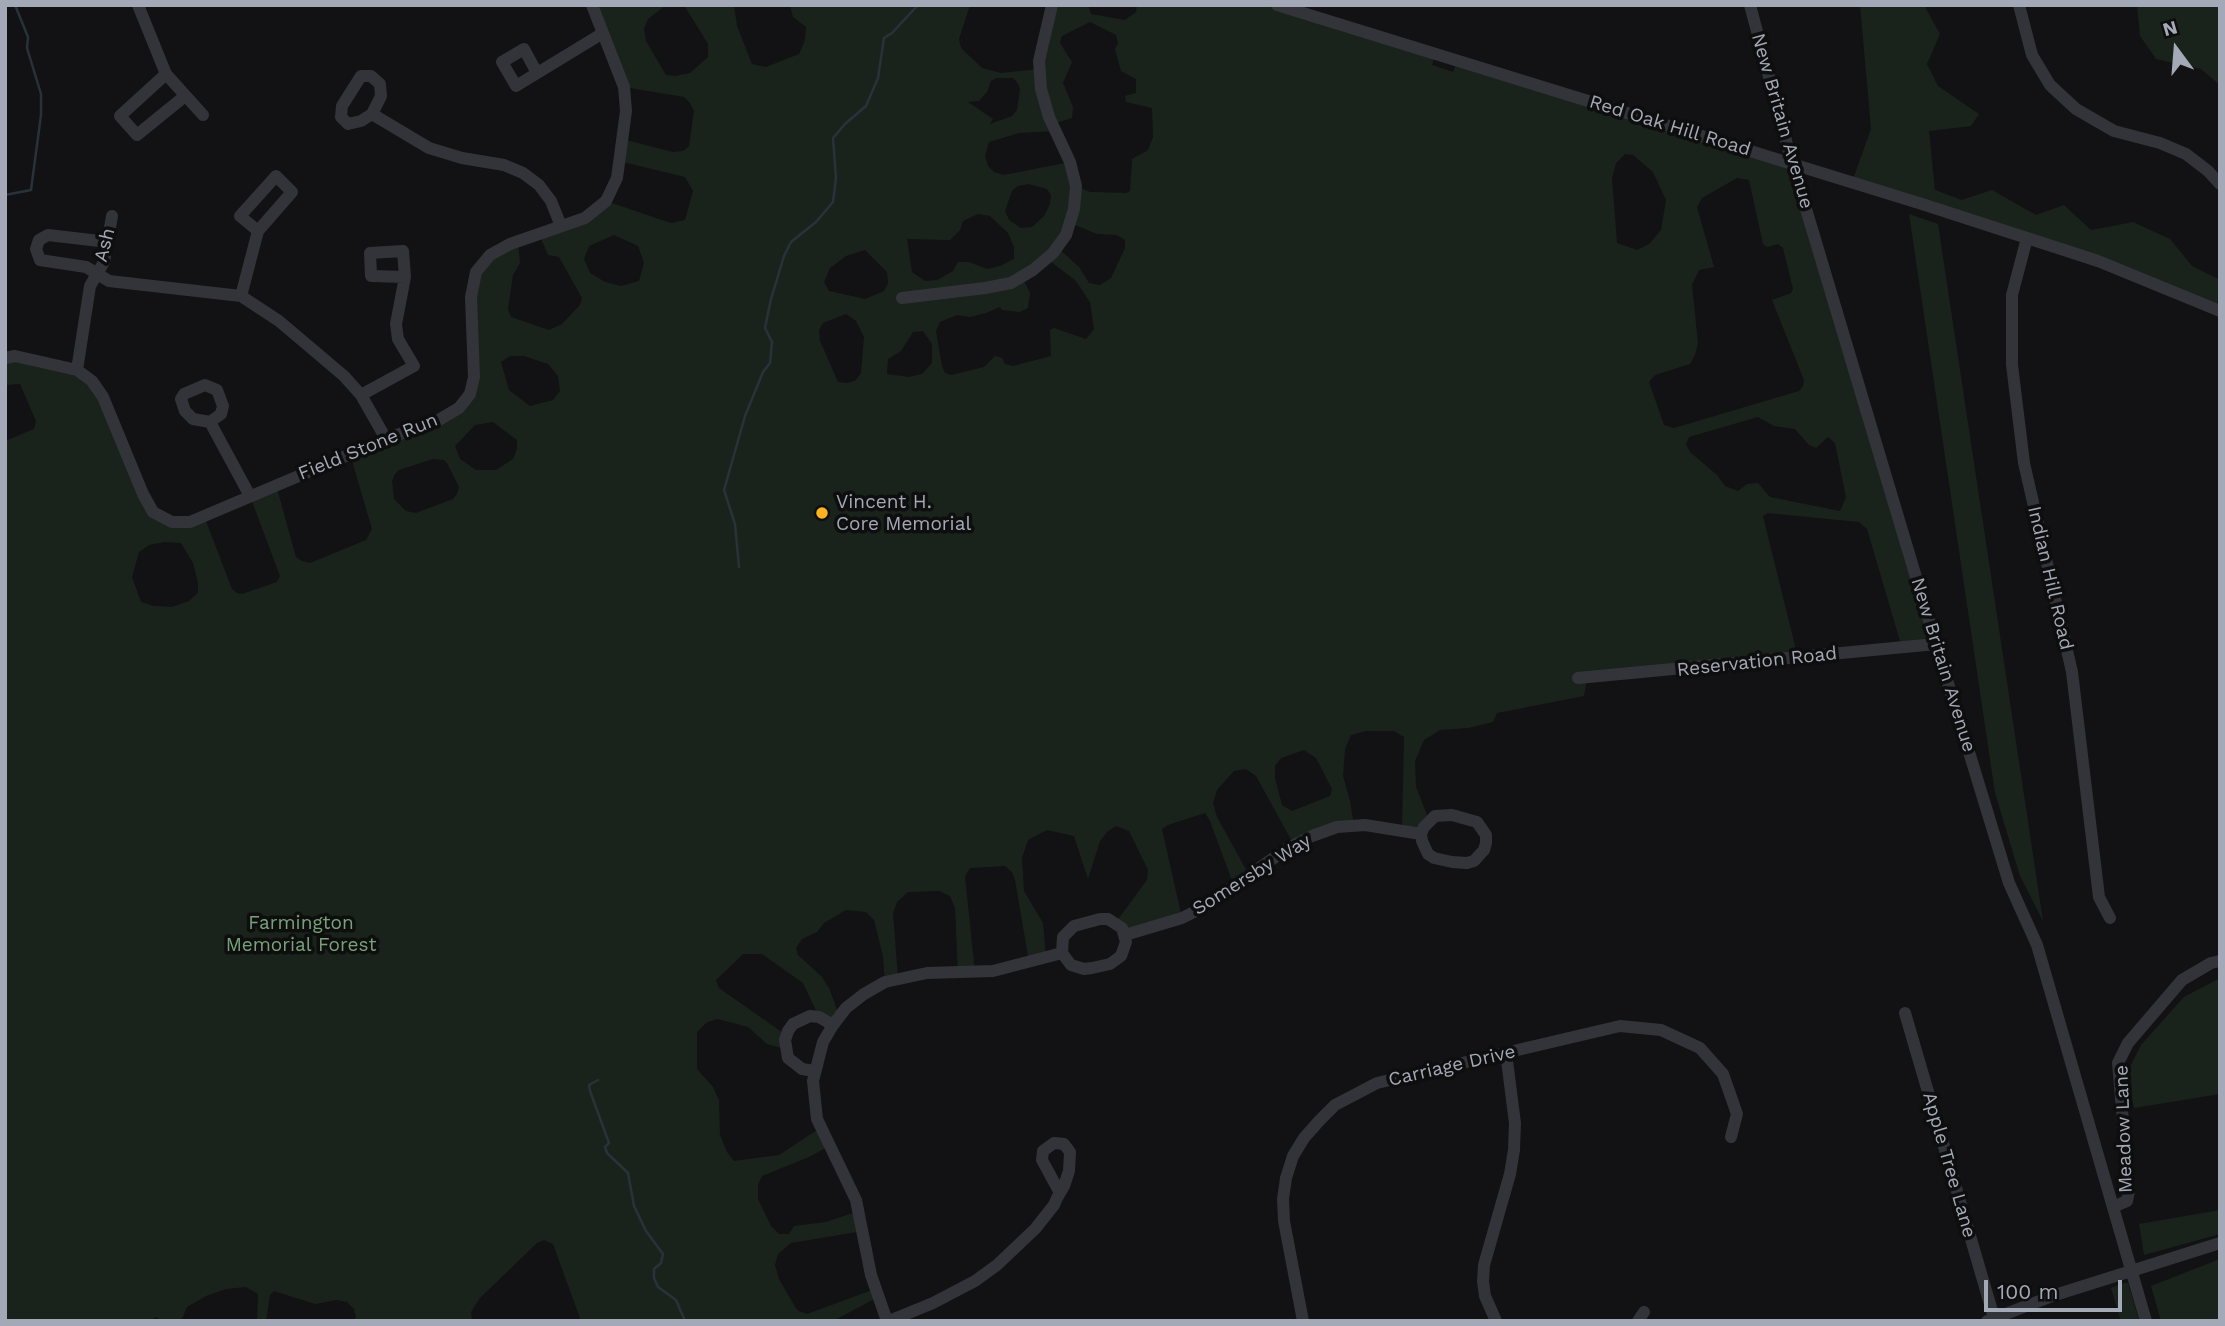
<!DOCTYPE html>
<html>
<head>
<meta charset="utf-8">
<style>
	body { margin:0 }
	#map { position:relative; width:2225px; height:1326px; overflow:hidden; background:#121214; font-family:"Work Sans",sans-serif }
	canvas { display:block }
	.frame { position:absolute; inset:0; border:7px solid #a3a9b6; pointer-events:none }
	.north { position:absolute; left:2141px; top:14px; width:70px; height:70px; -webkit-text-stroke:5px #0e0e0f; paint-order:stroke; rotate:344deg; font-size:19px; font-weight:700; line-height:28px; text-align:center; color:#a3a9b6 }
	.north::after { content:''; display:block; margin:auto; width:24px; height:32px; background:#a3a9b6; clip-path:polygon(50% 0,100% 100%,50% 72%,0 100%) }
	.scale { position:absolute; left:1984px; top:1280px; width:138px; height:32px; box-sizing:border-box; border:4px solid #a3a9b6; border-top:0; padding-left:9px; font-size:21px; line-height:24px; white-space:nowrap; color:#a3a9b6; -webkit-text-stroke:5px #0e0e0f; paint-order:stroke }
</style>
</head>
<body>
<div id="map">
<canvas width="2225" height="1326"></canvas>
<div class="frame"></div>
<div class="north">N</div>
<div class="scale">100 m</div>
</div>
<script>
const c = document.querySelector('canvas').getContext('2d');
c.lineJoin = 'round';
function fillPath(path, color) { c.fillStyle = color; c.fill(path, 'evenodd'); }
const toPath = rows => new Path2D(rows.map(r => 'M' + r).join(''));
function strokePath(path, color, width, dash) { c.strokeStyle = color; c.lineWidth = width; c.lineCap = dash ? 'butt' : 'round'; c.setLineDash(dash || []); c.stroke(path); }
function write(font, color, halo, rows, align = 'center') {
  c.font = font + ' "Work Sans",sans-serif'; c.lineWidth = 7; c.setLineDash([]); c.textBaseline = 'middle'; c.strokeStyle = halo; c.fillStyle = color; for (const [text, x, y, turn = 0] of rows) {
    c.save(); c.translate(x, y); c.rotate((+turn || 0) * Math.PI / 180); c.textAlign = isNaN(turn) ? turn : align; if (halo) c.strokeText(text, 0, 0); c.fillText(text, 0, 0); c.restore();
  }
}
fillPath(toPath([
	[592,5,666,5,648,19,644,29,646,41,666,75,675,76,690,73,708,57,708,44,684,5,734,5,737,26,752,64,766,67,799,54,805,40,806,27,793,17,790,5,970,5,959,39,961,48,982,68,1001,73,1039,69,1052,5,1088,5,1091,14,1125,20,1136,12,1137,5,1277,5,1435,54,1432,65,1453,72,1457,61,1793,163,1936,644,1902,648,1867,529,1859,522,1768,513,1763,516,1798,658,1587,678,1584,696,1497,713,1493,722,1468,728,1440,730,1424,740,1415,761,1416,787,1429,820,1424,827,1402,830,1404,737,1394,731,1366,731,1351,735,1345,749,1343,776,1350,801,1354,826,1294,845,1256,776,1246,769,1234,771,1217,790,1213,803,1217,817,1249,875,1234,886,1210,821,1205,813,1168,825,1162,829,1182,918,1125,935,1116,922,1147,880,1148,870,1129,831,1116,826,1108,831,1100,841,1088,879,1074,836,1047,830,1028,840,1022,858,1024,891,1043,923,1046,958,1029,962,1015,880,1012,872,1005,866,970,868,965,876,975,973,958,974,955,908,950,896,939,891,908,892,897,902,893,913,898,978,885,982,883,956,874,920,866,912,846,910,824,923,817,932,802,939,796,948,798,955,822,977,829,988,839,1015,833,1025,819,1017,803,983,762,954,743,954,716,980,719,988,786,1035,785,1049,767,1044,748,1027,718,1019,707,1022,697,1032,697,1069,713,1087,719,1100,720,1135,727,1152,734,1161,779,1155,820,1128,829,1146,809,1157,762,1176,758,1185,758,1199,771,1226,779,1234,789,1234,794,1226,826,1222,859,1211,863,1231,791,1243,778,1254,775,1265,779,1279,794,1305,798,1311,807,1314,875,1289,878,1297,833,1321,581,1321,553,1244,544,1240,537,1243,480,1298,471,1312,472,1321,354,1321,356,1317,354,1309,347,1302,336,1300,315,1304,274,1291,270,1295,266,1321,257,1321,258,1294,246,1287,226,1289,206,1296,187,1307,181,1321,161,1321,157,1317,148,1321,5,1321,5,441,34,429,36,421,20,384,5,385,5,358,15,356,92,381,143,494,172,522,204,516,232,589,237,593,242,594,277,582,280,576,250,496,276,485,296,557,302,561,310,563,366,540,372,529,350,454,437,421,470,394,476,272,518,241,520,263,513,275,508,309,511,317,549,330,562,324,580,305,582,298,559,257,548,255,539,234,606,201,671,223,685,220,693,191,685,177,619,161,622,139,673,152,683,151,689,146,694,111,690,103,684,97,624,87],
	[1090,22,1116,35,1118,43,1115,49,1121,71,1136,79,1136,93,1125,96,1126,102,1152,108,1153,137,1148,150,1132,159,1130,191,1126,193,1090,192,1076,186,1070,162,1004,175,994,172,988,166,985,156,989,142,1019,133,1055,131,1052,124,1072,118,1073,107,1063,83,1072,62,1060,43,1062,36],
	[996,78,1013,78,1018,83,1020,89,1017,110,1012,116,990,124,993,119,968,102,979,101,987,92,991,81],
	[1625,154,1633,155,1653,172,1666,200,1661,230,1649,244,1637,250,1617,243,1612,178,1616,163],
	[1737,178,1749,180,1763,244,1767,247,1778,244,1783,248,1793,289,1791,293,1772,300,1804,380,1803,386,1799,391,1674,428,1664,425,1649,382,1655,375,1690,364,1695,355,1698,343,1692,285,1699,270,1714,267,1697,207,1702,198],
	[1028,184,1047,189,1051,195,1050,204,1044,216,1032,227,1021,228,1009,220,1005,211,1012,191,1018,186],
	[978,214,990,216,1008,233,1014,247,1014,259,1000,266,987,269,969,262,958,262,953,271,937,280,925,281,912,272,907,239,950,240,960,230,963,221],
	[1070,223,1097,234,1117,235,1125,240,1125,248,1111,278,1100,285,1089,283,1079,267,1057,247],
	[614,235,638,246,644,263,639,281,621,286,605,282,590,273,584,259,589,246],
	[865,250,887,272,888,283,884,291,865,299,829,291,824,282,830,268,846,256],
	[1047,259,1075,280,1090,302,1094,329,1086,339,1054,328,1050,330,1051,356,1013,366,1005,364,1002,358,995,356,984,367,951,375,945,373,942,366,936,331,940,322,957,315,970,317,986,313,1000,307,1002,310,1020,312,1028,308,1030,293,1022,277],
	[846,314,856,321,864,337,861,373,855,381,846,383,838,382,820,341,819,330,823,323],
	[923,331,932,344,932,363,922,374,909,377,887,374,888,359,901,351,913,332],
	[510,356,524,356,548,364,558,376,560,391,553,400,530,406,509,390,501,362],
	[1758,417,1774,426,1795,429,1809,445,1816,448,1828,437,1835,443,1846,497,1840,511,1770,497,1758,483,1747,484,1738,491,1725,486,1717,475,1690,452,1686,444,1689,437],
	[493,422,517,440,517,449,513,459,496,470,476,470,460,459,455,446,475,425],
	[433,459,444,460,447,463,459,487,457,494,453,499,416,513,406,511,394,499,392,481,395,474,399,470],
	[165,542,181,543,193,563,198,583,198,593,189,601,172,607,153,606,141,602,132,577,139,552,149,545],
	[1304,750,1316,758,1332,789,1330,796,1292,811,1282,805,1275,778,1275,766,1281,758],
	[1860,5,1926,5,1926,9,1940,34,1927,64,1938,86,1979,114,1971,126,1929,131,1935,190,1962,200,1992,190,2036,215,2064,205,2091,230,2133,222,2170,239,2192,266,2220,280,2220,297,2215,308,1852,182,1871,129],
	[2137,5,2220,5,2220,85,2201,69,2156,59,2140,36],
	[1909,214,1938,224,2043,921,2020,876,1995,793],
	[2220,978,2220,1094,2134,1108,2126,1075,2141,1045,2184,997],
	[2220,1210,2220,1234,2144,1255,2139,1224],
	[2220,1259,2220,1321,2161,1321,2151,1286],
	[2124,1283,2128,1283,2139,1321,2121,1321,2111,1288]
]), '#1a231b');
strokePath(toPath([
	[5,195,31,190,41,115,41,94,27,48,28,37,15,5],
	[739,567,735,524,724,490,745,416,763,372,770,363,772,342,765,328,771,299,784,256,791,242,816,222,833,202,836,178,833,138,845,124,866,106,878,78,884,38,892,33,918,5],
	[598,1080,589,1085,590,1091,609,1143,605,1147,607,1153,628,1173,634,1206,646,1231,663,1254,661,1263,654,1269,654,1278,658,1287,676,1300,685,1321]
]), '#283239', 2.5);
strokePath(toPath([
	[138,5,166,74,203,115],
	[1277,5,1922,204,2098,261,2220,311],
	[1750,5,1789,152,1936,644,2009,883,2037,945,2146,1321],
	[2019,5,2032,55,2050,85,2076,109,2114,131,2160,143,2186,154,2208,171,2220,184],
	[537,73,524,49,502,62,516,86,603,33],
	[166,74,120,116,137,135,185,96],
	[372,114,361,121,348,124,341,117,342,106,361,76,371,76,380,84,381,96,372,114,429,148,462,158,504,165,523,173,539,185,551,201,561,226],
	[2027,238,2012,295,2012,365,2024,463,2072,672,2099,897,2110,918],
	[108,242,48,235,39,240,36,249,40,260,86,267,109,281,241,296,279,321,344,376,361,395,386,439],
	[241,296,258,231,292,192,276,176,240,216,258,231],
	[902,298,985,288,1011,283,1033,270,1053,253,1066,235,1074,209,1076,186,1070,162,1049,117,1041,89,1039,61,1052,5],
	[5,358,15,356,77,370,92,381,103,397,143,494,153,512,172,522,190,522,386,439,437,421,459,408,470,394,474,377,471,297,476,272,490,255,510,244,585,218,606,201,617,178,626,111,624,87,592,5],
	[77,370,90,286,104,262,112,216],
	[361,395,414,366,398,339,396,324,405,277,403,251,370,253,371,276,405,277],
	[210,422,221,414,223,406,217,390,205,385,184,394,181,399,185,411,193,419,210,422,250,496],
	[1578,678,1936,644],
	[1100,919,1108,919,1122,928,1126,942,1121,956,1110,964,1092,968,1084,969,1071,965,1062,953,1063,937,1074,926,1100,919],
	[1125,935,1182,918,1204,907,1288,848,1312,836,1337,827,1365,825,1421,834,1422,841,1428,854,1434,858,1452,862,1467,863,1474,861,1484,850,1486,843,1486,835,1477,822,1452,815,1435,816,1424,827,1421,834],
	[1905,1013,1992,1311,1997,1321],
	[814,1071,802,1069,788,1058,785,1040,788,1031,793,1024,810,1016,819,1017,833,1025],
	[2113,1207,2127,1201,2129,1191,2118,1063,2128,1043,2182,980,2211,963,2220,961],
	[887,1321,871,1275,856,1200,817,1119,813,1081,823,1042,833,1025,846,1008,864,994,885,982,927,973,993,971,1062,953],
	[889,1321,933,1303,975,1281,997,1265,1035,1229,1054,1205,1057,1198,1064,1186,1069,1171,1070,1152,1064,1144,1054,1143,1043,1151,1042,1160,1060,1193],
	[1303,1321,1284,1221,1283,1199,1286,1178,1293,1156,1304,1138,1319,1121,1335,1105,1377,1083,1620,1026,1661,1030,1700,1048,1723,1074,1737,1114,1731,1137],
	[1496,1321,1485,1296,1483,1281,1484,1265,1510,1174,1514,1150,1515,1123,1506,1053],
	[1638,1321,1644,1312],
	[1987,1321,2055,1295,2220,1243]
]), '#33343a', 12);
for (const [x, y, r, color] of [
	[822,513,7,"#ffb220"]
]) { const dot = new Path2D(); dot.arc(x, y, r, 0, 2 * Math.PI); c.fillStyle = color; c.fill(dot); strokePath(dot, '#0e0e0f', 2.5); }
write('19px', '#a3a9b6', '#0e0e0f', [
	["New Britain Avenue",1782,121,74],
	["Red Oak Hill Road",1670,126,17],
	["Ash",105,245,-76],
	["Field Stone Run",368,447,-22],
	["Indian Hill Road",2050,578,77],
	["Reservation Road",1757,662,-6],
	["New Britain Avenue",1943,665,73],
	["Somersby Way",1252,875,-32],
	["Carriage Drive",1452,1066,-13],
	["Meadow Lane",2124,1129,-92],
	["Apple Tree Lane",1949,1165,74]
]);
write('19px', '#a3a9b6', '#0e0e0f', [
	["Vincent H.",836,502],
	["Core Memorial",836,524]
], 'left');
write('19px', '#78a37a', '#0e0e0f', [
	["Farmington",301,923],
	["Memorial Forest",301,945]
]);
</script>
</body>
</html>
